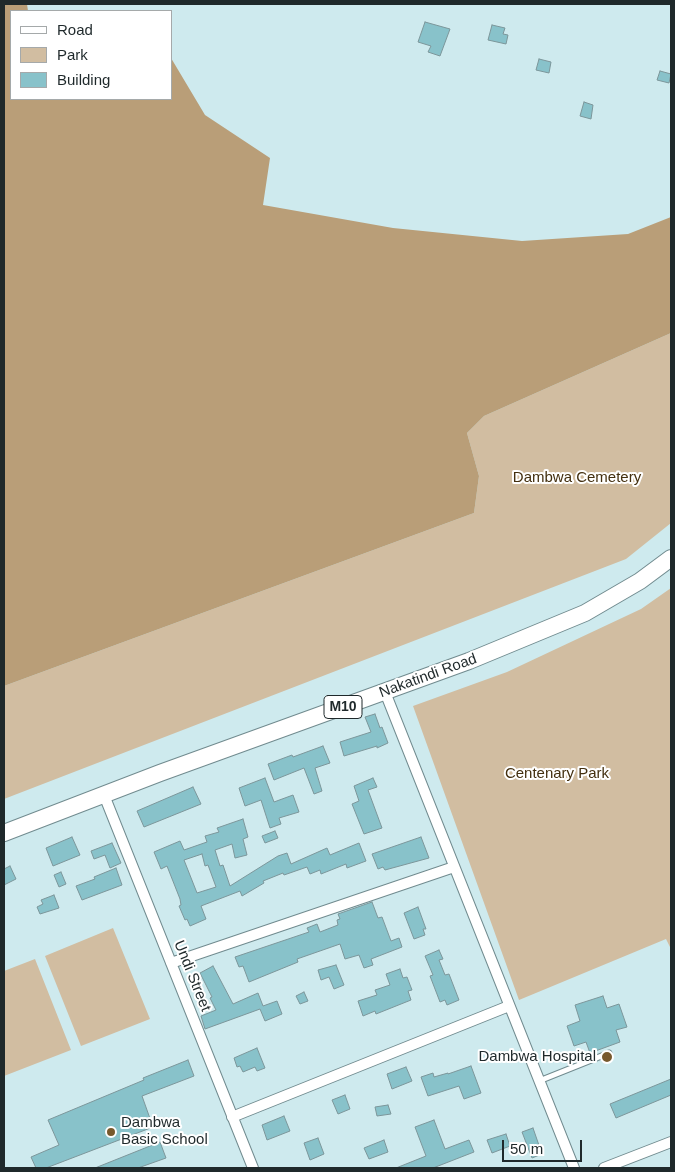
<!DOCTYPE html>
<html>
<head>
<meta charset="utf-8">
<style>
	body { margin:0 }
	#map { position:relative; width:675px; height:1172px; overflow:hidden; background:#ceeaee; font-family:Helvetica,sans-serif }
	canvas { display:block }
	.frame { position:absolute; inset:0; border:5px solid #1f292b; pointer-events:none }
	.legend { position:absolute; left:10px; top:10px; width:162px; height:90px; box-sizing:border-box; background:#fff; border:1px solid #a5a9aa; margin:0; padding:6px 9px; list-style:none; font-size:15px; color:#1f292b }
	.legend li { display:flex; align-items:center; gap:10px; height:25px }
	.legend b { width:25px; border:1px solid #a5a9aa }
	.scale { position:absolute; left:502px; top:1140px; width:80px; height:22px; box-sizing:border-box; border:2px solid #1f292b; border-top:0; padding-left:6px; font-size:15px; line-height:18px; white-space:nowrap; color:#1f292b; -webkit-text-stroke:4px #fff; paint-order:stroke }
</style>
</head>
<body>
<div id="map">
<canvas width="675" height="1172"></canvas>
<div class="frame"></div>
<ul class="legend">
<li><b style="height:6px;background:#fff"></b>Road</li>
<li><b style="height:14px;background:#d1bda1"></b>Park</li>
<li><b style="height:14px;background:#88c2ca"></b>Building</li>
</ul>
<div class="scale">50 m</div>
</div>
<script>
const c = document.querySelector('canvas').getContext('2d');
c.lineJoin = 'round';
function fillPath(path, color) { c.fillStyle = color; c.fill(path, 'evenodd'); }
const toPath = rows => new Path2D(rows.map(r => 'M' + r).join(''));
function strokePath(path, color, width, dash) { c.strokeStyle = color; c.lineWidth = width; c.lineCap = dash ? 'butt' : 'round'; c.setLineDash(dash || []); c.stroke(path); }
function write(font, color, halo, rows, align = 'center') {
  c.font = font + ' Helvetica,sans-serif'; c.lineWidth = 4; c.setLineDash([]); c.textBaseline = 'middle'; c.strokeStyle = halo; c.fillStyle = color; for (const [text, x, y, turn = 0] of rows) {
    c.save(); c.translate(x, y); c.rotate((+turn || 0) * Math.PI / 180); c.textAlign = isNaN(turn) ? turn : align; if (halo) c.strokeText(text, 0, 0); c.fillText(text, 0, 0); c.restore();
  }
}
fillPath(toPath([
	[671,333,671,523,626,559,4,799,4,686,474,513,479,476,467,433,484,416],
	[671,588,671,949,666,939,519,1000,413,706,507,672,641,609],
	[113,928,150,1019,81,1046,45,956],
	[35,959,71,1050,4,1076,4,971]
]), '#d1bda1');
fillPath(toPath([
	[4,4,27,4,28,11,11,11,11,99,171,99,171,58,205,115,270,158,263,205,393,228,522,241,628,234,671,217,671,333,484,416,467,433,479,476,474,513,4,686]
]), '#b99e78');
const building = toPath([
	[425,22,450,29,440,56,428,52,431,46,418,42,425,22],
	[492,25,505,28,503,34,508,35,506,44,488,40,492,25],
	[539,59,551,62,549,73,536,70,539,59],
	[660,71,671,74,669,83,657,80,660,71],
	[584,102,593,105,591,119,580,116,584,102],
	[375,714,380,728,382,727,388,743,377,748,377,746,344,756,340,742,371,732,365,717,375,714],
	[323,746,330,763,315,768,322,791,314,794,304,768,274,780,268,764,292,755,293,757,323,746],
	[265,778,274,802,293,795,299,812,279,818,281,824,270,828,261,800,245,806,239,788,265,778],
	[373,778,377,787,368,790,382,828,364,834,352,804,359,801,354,786,373,778],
	[193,787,201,804,144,827,137,811,193,787],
	[243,819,248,837,243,839,247,855,235,858,232,844,215,850,220,866,223,865,230,886,278,856,287,853,291,864,327,848,330,855,359,843,366,861,347,868,346,864,321,874,320,870,310,874,307,867,284,875,283,873,263,881,264,883,242,896,240,891,201,906,206,919,190,926,187,919,185,920,179,906,181,905,180,899,167,866,161,869,154,852,180,841,184,850,207,842,205,836,219,832,217,828,243,819],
	[202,854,205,866,208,865,216,887,197,893,184,860,202,854],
	[275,831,278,838,265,843,262,836,275,831],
	[72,837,80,855,53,866,46,848,72,837],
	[421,837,429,858,385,870,383,867,378,869,372,854,421,837],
	[112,843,121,863,110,868,105,855,94,859,91,851,112,843],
	[10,866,16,879,4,885,4,869,10,866],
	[116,868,122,885,82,900,76,886,95,879,94,877,116,868],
	[61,872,66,884,59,887,54,875,61,872],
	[54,895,59,908,40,914,37,907,43,904,41,900,54,895],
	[372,902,378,918,382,917,391,941,399,938,402,947,371,959,373,965,364,968,359,955,345,959,340,944,297,959,298,962,249,982,243,966,239,967,235,957,309,932,307,928,317,924,320,932,338,925,337,920,340,919,338,914,372,902],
	[418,907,426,929,423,929,425,935,414,939,404,913,418,907],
	[439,950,443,959,439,960,445,975,449,974,459,1000,447,1005,445,1000,440,1002,430,976,433,975,425,956,439,950],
	[336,965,344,985,334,989,329,977,321,980,318,970,336,965],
	[213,966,233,1004,258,993,263,1006,277,1001,282,1014,265,1021,260,1009,205,1029,201,1016,216,1010,210,998,212,997,200,973,213,966],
	[400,969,403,978,407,977,412,990,408,991,411,1000,376,1014,375,1011,363,1016,358,1001,377,995,375,990,390,985,386,974,400,969],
	[304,992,308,1001,300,1004,296,996,304,992],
	[603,996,607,1008,619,1004,627,1027,616,1030,620,1042,590,1053,586,1042,574,1046,567,1026,580,1021,575,1005,603,996],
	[257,1048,265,1068,257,1071,255,1067,243,1072,240,1066,237,1067,234,1058,257,1048],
	[188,1060,194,1076,142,1096,153,1127,46,1168,36,1168,31,1157,59,1145,48,1120,144,1080,143,1078,188,1060],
	[471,1066,481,1093,464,1099,459,1086,428,1096,421,1077,433,1073,434,1077,448,1073,448,1074,471,1066],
	[406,1067,412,1081,392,1089,387,1074,406,1067],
	[671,1079,671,1095,616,1118,610,1104,671,1079],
	[345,1095,350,1109,338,1114,332,1100,345,1095],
	[388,1105,391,1114,377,1116,375,1107,388,1105],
	[284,1116,290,1131,267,1140,262,1125,284,1116],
	[434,1120,445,1149,469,1140,474,1152,433,1168,396,1168,426,1156,415,1127,434,1120],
	[533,1128,542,1154,532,1158,522,1132,533,1128],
	[506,1134,510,1146,492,1153,487,1140,506,1134],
	[318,1138,324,1154,310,1160,304,1143,318,1138],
	[384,1140,388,1152,369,1159,364,1148,384,1140],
	[160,1142,166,1158,138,1168,95,1168,160,1142]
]);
fillPath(building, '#88c2ca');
strokePath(building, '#7c969a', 1);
const service = toPath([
	[539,1081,609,1053]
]);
const minor = toPath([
	[385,692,574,1168],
	[104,795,253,1168],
	[171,963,454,867],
	[232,1117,509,1006],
	[604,1168,671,1142]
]);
const trunk = toPath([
	[4,833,160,773,469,661,585,613,640,581,671,558]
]);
strokePath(service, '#718b8f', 7);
strokePath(minor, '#718b8f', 12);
strokePath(trunk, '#718b8f', 18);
strokePath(service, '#fff', 5);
strokePath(minor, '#fff', 10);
strokePath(trunk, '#fff', 16);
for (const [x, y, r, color] of [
	[607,1057,6,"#77592d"],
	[111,1132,5,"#77592d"]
]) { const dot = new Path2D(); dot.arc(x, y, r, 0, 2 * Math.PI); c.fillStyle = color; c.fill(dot); strokePath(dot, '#fff', 2); }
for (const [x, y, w] of [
	[343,707,38]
]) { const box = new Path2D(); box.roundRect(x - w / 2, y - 11.5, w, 23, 4); c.fillStyle = '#fff'; c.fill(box); strokePath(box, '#1f292b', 1); }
write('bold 14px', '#1f292b', null, [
	["M10",343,707]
]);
write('15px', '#432f0f', '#fff', [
	["Dambwa Cemetery",577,478],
	["Centenary Park",557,774]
]);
write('15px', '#1f292b', '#fff', [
	["Nakatindi Road",428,676,-20],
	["Undi Street",192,976,68]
]);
write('15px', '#1f292b', '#fff', [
	["Dambwa Hospital",596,1057],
	["Dambwa",121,1123,"left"],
	["Basic School",121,1140,"left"]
], 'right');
</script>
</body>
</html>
